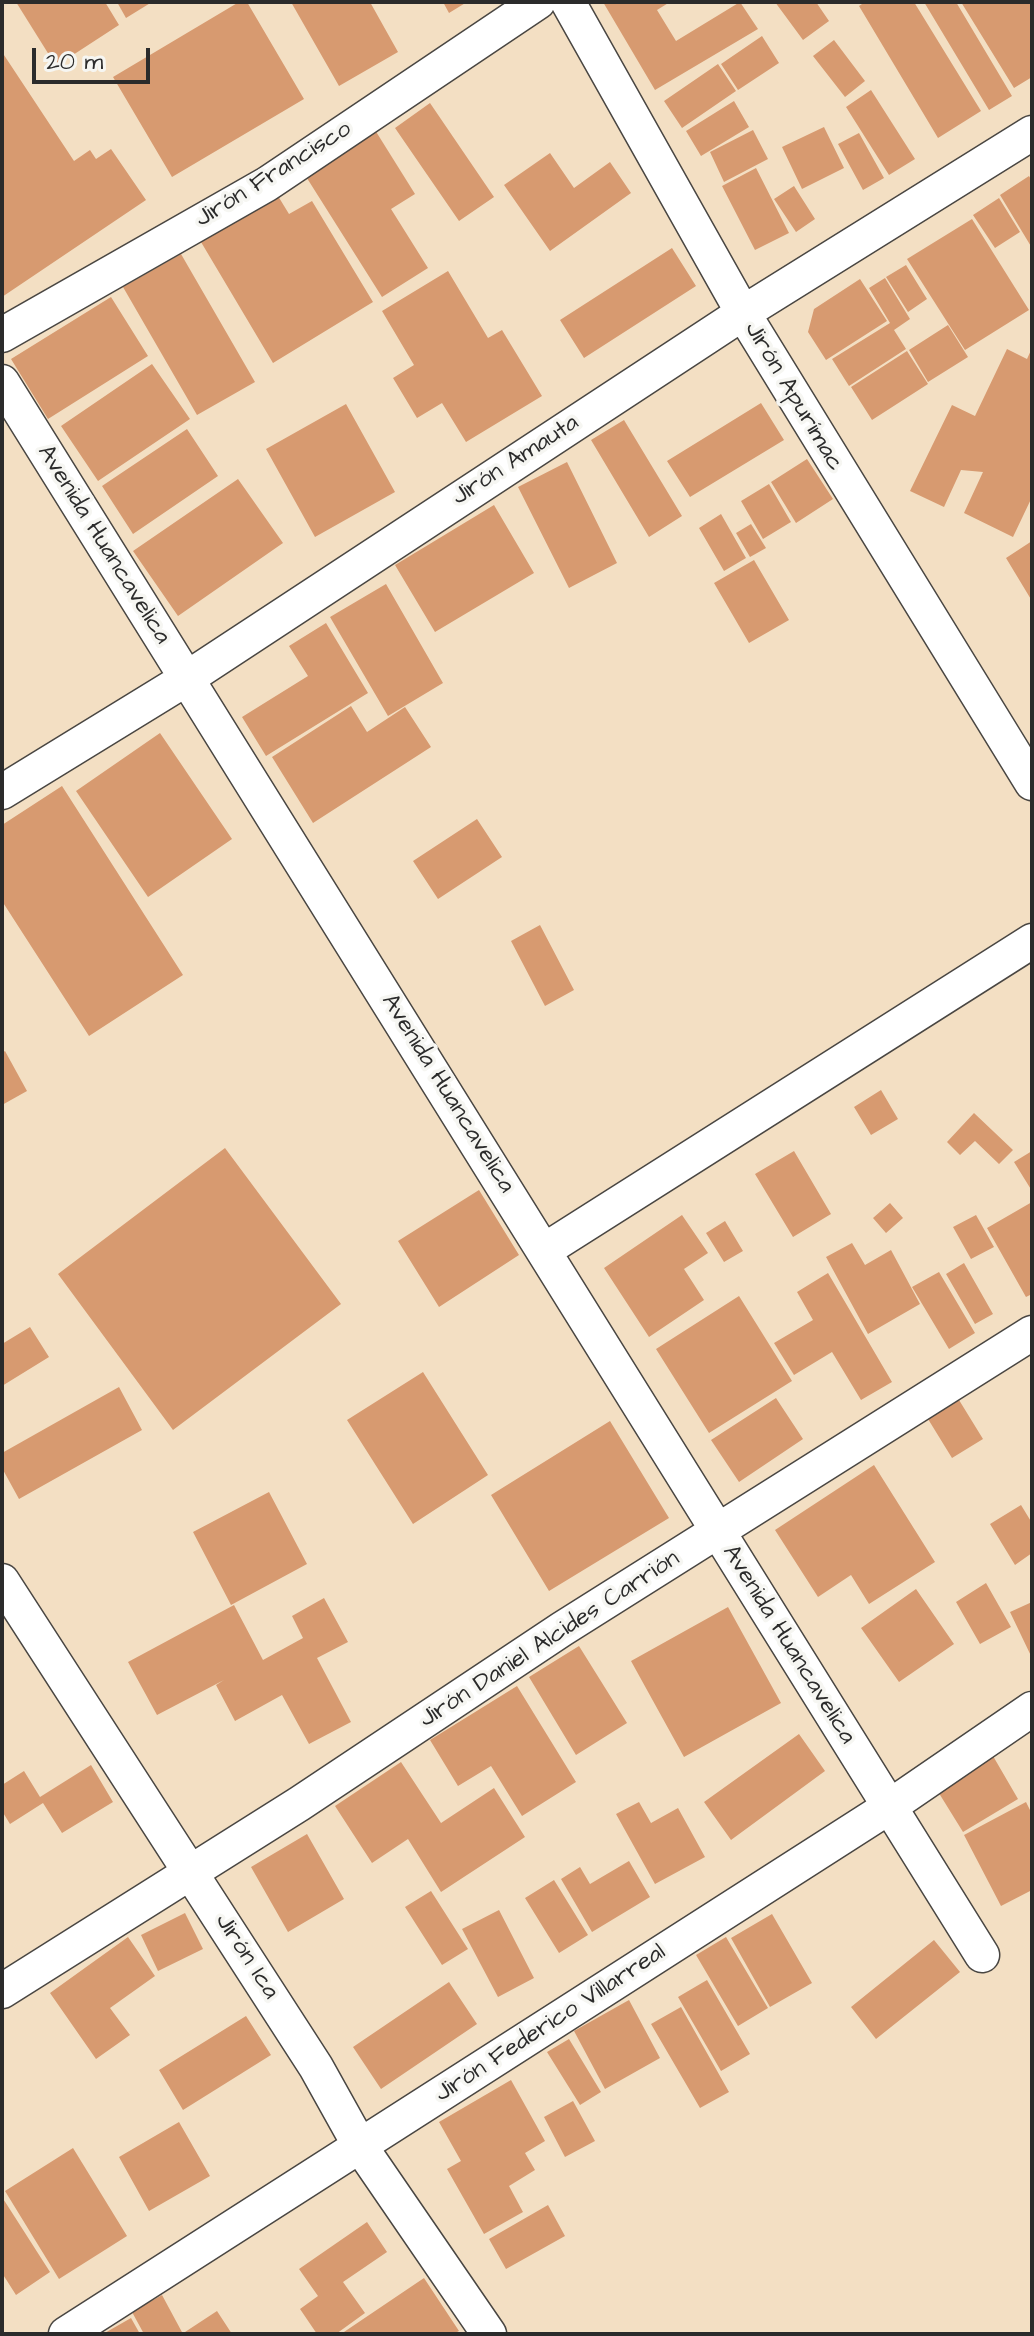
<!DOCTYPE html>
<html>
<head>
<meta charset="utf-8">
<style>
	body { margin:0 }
	#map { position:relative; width:1034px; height:2336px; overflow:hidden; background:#f3dfc3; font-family:"Architects Daughter",sans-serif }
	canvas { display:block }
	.frame { position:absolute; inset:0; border:4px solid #2b2b2b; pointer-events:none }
	.scale { position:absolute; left:32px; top:48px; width:118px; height:36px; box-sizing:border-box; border:4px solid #2b2b2b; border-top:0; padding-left:10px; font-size:24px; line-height:28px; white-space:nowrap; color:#2b2b2b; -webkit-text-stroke:6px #f6f6f2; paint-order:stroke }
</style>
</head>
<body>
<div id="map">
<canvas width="1034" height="2336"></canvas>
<div class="frame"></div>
<div class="scale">20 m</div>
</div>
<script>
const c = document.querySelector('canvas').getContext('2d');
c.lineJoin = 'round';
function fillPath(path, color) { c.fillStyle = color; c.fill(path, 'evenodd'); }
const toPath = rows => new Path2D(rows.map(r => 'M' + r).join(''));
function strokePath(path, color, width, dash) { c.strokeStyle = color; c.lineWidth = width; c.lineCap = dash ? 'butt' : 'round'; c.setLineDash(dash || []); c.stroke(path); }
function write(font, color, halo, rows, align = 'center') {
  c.font = font + ' "Architects Daughter",sans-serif'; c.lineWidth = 7; c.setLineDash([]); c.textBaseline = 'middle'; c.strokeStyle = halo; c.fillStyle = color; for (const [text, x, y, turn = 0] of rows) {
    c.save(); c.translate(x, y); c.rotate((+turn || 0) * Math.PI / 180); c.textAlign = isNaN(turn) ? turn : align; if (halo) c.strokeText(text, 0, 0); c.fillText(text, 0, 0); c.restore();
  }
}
fillPath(toPath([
	[16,2,105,2,119,25,56,66],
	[117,2,152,2,126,18],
	[239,2,247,2,304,99,172,177,113,77],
	[291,2,370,2,398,52,339,86],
	[443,2,467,2,449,13],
	[603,2,670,2,657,10,676,41,740,2,758,29,655,90],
	[775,2,816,2,829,21,803,40],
	[865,2,914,2,981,111,938,138,859,6],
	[924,2,956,2,1012,96,989,110],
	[961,2,1032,2,1032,77,1014,88],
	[762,36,779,63,738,90,721,64],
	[834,40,865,81,845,97,813,56],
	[2,52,74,161,90,150,96,159,111,149,146,200,2,297],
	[718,64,736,91,682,128,664,101],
	[871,90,915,159,889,175,846,107],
	[734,101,749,127,701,156,686,131],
	[430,103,494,197,459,221,395,128],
	[824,127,844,168,802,189,782,147],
	[375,130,415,194,391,209,428,268,382,297,305,175],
	[753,130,768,159,724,182,710,152],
	[859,133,884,178,863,190,838,144],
	[550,153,574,188,610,162,631,193,550,251,504,185],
	[756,168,789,233,755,250,722,186],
	[1029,176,1032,181,1032,248,1000,195],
	[794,186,815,219,796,232,774,199],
	[278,196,289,214,312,201,373,302,273,363,201,242],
	[999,198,1020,232,995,248,973,215],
	[972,219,1029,310,965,350,907,259],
	[672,248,696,286,584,358,560,320],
	[181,254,255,382,197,415,123,287],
	[906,265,927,299,908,312,886,277],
	[448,271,488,338,502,330,542,396,466,442,442,403,417,418,393,378,414,365,382,311],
	[885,278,910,319,894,330,906,349,849,386,832,359,890,323,869,288],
	[860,279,887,321,826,360,808,332,814,309],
	[111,297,148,356,48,419,11,359],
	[948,325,968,357,928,382,909,350],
	[1032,348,1032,497,1013,537,964,513,983,472,961,470,944,507,910,491,952,405,975,416,1007,349,1027,359],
	[907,351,928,384,872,420,851,387],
	[152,364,190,419,98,481,61,426],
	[761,403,784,440,690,497,667,461],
	[346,404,395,492,315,537,266,449],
	[624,420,682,516,649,537,591,440],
	[187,429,218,476,133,534,102,486],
	[807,459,833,499,796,523,771,482],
	[567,462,617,563,569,588,518,487],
	[238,479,283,543,178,616,133,551],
	[769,484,791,522,763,539,741,501],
	[494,505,534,573,435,632,395,565],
	[721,514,746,558,724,571,699,528],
	[751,524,766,548,750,557,736,533],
	[1032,541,1032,601,1006,558],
	[754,560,789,620,749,643,714,583],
	[386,584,443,683,388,716,330,617],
	[326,623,368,693,266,756,242,717,308,676,289,646],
	[351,706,367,732,405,707,431,747,313,823,272,757],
	[160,733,232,839,148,897,76,791],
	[62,786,183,975,89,1036,2,901,2,825],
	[477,819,502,857,438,899,413,861],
	[540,925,574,990,545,1006,511,941],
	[5,1051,27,1091,2,1105,2,1053],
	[881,1090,898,1119,871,1135,854,1107],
	[974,1113,1013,1150,999,1164,975,1141,960,1155,947,1142],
	[225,1148,341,1304,173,1430,58,1274],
	[794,1151,831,1214,793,1237,755,1174],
	[1032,1151,1032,1191,1014,1162],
	[479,1190,519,1255,439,1307,398,1241],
	[1032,1202,1032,1294,1026,1297,987,1228],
	[890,1203,903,1218,886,1233,873,1218],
	[682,1215,708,1253,684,1269,704,1300,649,1337,604,1268],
	[976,1215,994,1247,971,1259,953,1227],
	[725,1221,743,1251,724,1262,706,1233],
	[852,1243,865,1265,891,1250,920,1304,868,1334,826,1257],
	[964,1263,993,1314,975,1324,946,1274],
	[939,1272,975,1333,949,1349,912,1287],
	[828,1273,892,1382,861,1400,832,1352,794,1375,774,1343,813,1320,797,1292],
	[739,1296,792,1381,709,1433,656,1349],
	[30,1327,49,1357,2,1386,2,1344],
	[423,1372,488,1475,413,1524,347,1420],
	[119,1387,142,1430,19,1499,2,1468,2,1453],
	[776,1398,803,1439,739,1482,711,1440],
	[959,1400,983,1439,952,1458,928,1419],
	[610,1421,669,1518,549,1591,491,1495],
	[874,1465,935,1562,869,1604,851,1575,818,1597,775,1530],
	[269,1492,307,1564,231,1605,193,1532],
	[1021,1505,1032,1523,1032,1553,1015,1565,990,1524],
	[986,1583,1011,1627,980,1644,956,1602],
	[916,1589,954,1644,899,1682,861,1628],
	[324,1598,348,1642,317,1658,351,1722,309,1744,282,1695,235,1721,216,1685,224,1680,157,1715,128,1662,234,1605,263,1660,303,1638,292,1616],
	[1032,1602,1032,1658,1010,1612],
	[728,1607,781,1703,684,1757,631,1661],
	[579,1646,627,1723,576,1755,529,1677],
	[517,1686,576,1782,522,1816,491,1766,458,1786,430,1740],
	[799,1734,825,1771,731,1840,704,1802],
	[993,1756,1018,1799,963,1832,937,1790],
	[401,1762,441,1823,494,1788,525,1837,441,1892,408,1839,372,1863,335,1806],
	[91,1765,113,1802,62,1833,43,1803,10,1824,2,1811,2,1785,24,1771,40,1797],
	[639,1802,651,1823,678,1808,705,1857,655,1884,616,1814],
	[1026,1802,1032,1814,1032,1890,1001,1906,964,1835],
	[307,1834,344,1899,288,1932,251,1867],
	[629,1861,650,1897,592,1932,561,1879,580,1867,590,1884],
	[554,1880,588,1935,559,1953,525,1898],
	[431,1891,468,1949,442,1965,405,1907],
	[499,1910,534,1978,498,1997,462,1929],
	[185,1913,203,1949,158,1971,141,1935],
	[772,1914,812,1983,770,2007,731,1938],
	[128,1937,155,1976,110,2008,130,2035,96,2059,50,1993],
	[726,1937,768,2008,738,2026,696,1955],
	[934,1940,960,1972,876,2039,851,2007],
	[707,1980,750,2054,721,2071,678,1997],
	[449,1982,477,2024,381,2089,353,2047],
	[629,2000,660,2058,605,2089,574,2031],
	[681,2007,729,2092,700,2108,651,2024],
	[246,2016,271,2055,183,2110,159,2070],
	[569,2039,601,2092,580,2105,547,2052],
	[511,2080,545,2141,525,2153,535,2170,509,2186,523,2212,484,2234,447,2169,461,2161,439,2122],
	[573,2101,595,2141,565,2157,544,2117],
	[179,2122,210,2176,149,2211,119,2157],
	[73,2148,127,2236,59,2279,5,2191],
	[2,2197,50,2272,16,2295,2,2273],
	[548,2205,565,2236,506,2269,489,2239],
	[367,2222,387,2252,343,2282,365,2313,336,2334,317,2334,300,2309,318,2296,299,2269],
	[424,2278,459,2331,453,2334,341,2334],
	[162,2295,183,2334,144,2334,132,2312],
	[217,2311,232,2334,186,2334,185,2332],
	[131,2318,140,2334,103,2334]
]), '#d79a70');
const street = toPath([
	[568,2,743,313,1032,783],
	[2,335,267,184,538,2],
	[2,382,982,1955],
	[2,792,186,679,743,313,1032,133],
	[545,1250,1032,941],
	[2,1581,316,2067,360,2146,489,2334],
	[2,1991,299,1804,562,1629,1032,1333],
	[66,2334,889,1807,1032,1709]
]);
strokePath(street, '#494642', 37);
strokePath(street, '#fff', 34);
write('24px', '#2b2b2b', '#f6f6f2', [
	["Jirón Francisco",274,175,-32],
	["Jirón Apurímac",793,397,59],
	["Jirón Amauta",516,461,-33],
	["Avenida Huancavelica",103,545,58],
	["Avenida Huancavelica",447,1094,58],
	["Jirón Daniel Alcides Carrión",550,1640,-33],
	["Avenida Huancavelica",788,1645,58],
	["Jirón Ica",246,1957,57],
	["Jirón Federico Villarreal",551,2024,-33]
]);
</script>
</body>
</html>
